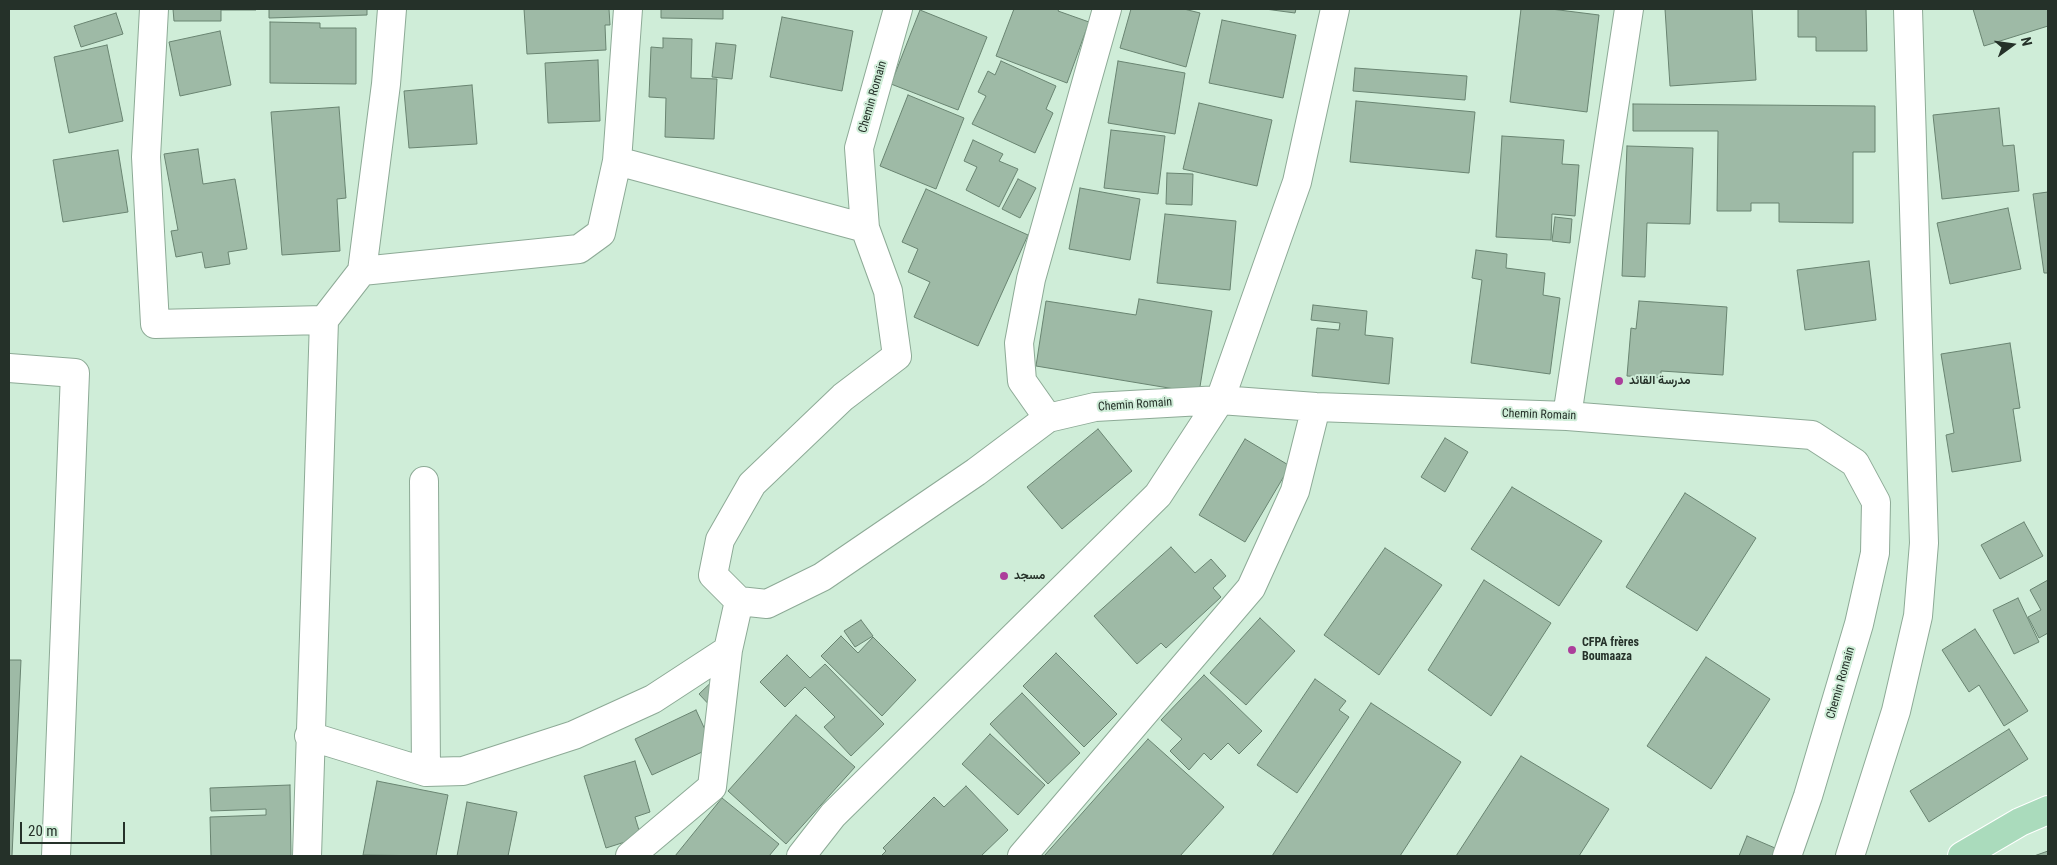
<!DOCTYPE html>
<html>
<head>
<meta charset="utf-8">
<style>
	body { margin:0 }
	#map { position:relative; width:2057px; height:865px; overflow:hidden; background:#cfedd8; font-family:"Roboto Condensed",sans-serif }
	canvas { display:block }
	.frame { position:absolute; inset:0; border:10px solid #253129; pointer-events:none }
	.north { position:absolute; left:1987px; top:20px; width:50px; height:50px; -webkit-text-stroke:4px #cfedd8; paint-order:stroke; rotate:76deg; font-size:14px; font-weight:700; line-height:20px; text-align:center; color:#253129 }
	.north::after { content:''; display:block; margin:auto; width:18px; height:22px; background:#253129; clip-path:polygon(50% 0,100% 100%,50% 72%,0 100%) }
	.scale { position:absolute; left:20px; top:822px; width:105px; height:22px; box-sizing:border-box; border:2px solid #253129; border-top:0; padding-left:6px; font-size:15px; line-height:18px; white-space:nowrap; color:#253129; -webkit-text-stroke:4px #cfedd8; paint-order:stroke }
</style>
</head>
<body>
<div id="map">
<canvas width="2057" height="865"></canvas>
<div class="frame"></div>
<div class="north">N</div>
<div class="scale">20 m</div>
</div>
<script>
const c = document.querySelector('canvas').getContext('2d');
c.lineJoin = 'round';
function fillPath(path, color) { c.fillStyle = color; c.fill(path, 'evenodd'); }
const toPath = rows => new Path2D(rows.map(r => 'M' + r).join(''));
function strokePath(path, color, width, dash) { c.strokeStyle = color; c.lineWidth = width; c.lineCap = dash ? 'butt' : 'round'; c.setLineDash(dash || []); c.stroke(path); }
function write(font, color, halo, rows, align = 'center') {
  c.font = font + ' "Roboto Condensed",Vazirmatn,sans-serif'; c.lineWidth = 4; c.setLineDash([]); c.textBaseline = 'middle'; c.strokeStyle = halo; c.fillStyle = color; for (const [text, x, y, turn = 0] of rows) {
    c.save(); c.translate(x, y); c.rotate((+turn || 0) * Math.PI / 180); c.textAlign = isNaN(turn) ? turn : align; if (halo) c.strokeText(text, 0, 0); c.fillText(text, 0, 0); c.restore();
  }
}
const building = toPath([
	[173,9,256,9,256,10,221,10,221,21,174,21,173,9],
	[269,9,367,9,367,15,269,18,269,9],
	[524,9,609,9,610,25,605,25,606,50,527,54,524,9],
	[661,9,723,9,723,19,661,18,661,9],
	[1014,9,1059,9,1058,11,1089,22,1067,83,996,56,1014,9],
	[1131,9,1184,9,1200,13,1186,67,1120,48,1131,9],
	[1265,9,1296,9,1295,13,1265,9],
	[1521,9,1551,9,1599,15,1587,112,1510,102,1521,9],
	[1665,9,1752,9,1756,80,1670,86,1665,9],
	[1798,9,1866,9,1867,51,1816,51,1816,37,1798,37,1798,9],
	[1973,9,2048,9,2048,26,1984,46,1973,9],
	[920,10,987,37,958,110,891,84,920,10],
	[116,13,123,34,81,47,74,26,116,13],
	[782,17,853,31,842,91,770,77,782,17],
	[1222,20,1296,35,1283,98,1209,83,1222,20],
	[270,22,320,23,320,28,356,28,356,84,270,83,270,22],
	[220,31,231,85,180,96,169,42,220,31],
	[663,38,692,39,691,78,717,79,714,139,665,137,666,98,649,97,651,47,663,48,663,38],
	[716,43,736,45,732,79,712,77,716,43],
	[107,45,123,121,69,133,54,57,107,45],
	[598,60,600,121,548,123,545,63,598,60],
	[1001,61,1056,86,1046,109,1053,113,1035,153,972,124,986,96,978,92,988,71,995,75,1001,61],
	[1118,61,1185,73,1175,134,1108,123,1118,61],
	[1355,68,1467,76,1465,100,1353,91,1355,68],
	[472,85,477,144,409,148,404,91,472,85],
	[908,95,964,118,936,189,880,166,908,95],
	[1356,101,1475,112,1469,173,1350,162,1356,101],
	[1199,103,1272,120,1257,186,1183,169,1199,103],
	[1633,104,1875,106,1875,152,1853,152,1853,223,1779,222,1779,203,1751,203,1751,211,1717,211,1718,131,1633,131,1633,104],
	[339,107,346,198,337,199,340,251,282,255,271,112,339,107],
	[1999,108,2003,146,2014,145,2019,191,1942,199,1933,115,1999,108],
	[1111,130,1165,136,1158,194,1104,188,1111,130],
	[1502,136,1564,140,1562,164,1579,165,1575,216,1552,214,1551,240,1496,237,1502,136],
	[973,140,1003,154,999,161,1018,169,999,207,966,190,977,167,964,161,973,140],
	[1627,146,1693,148,1690,224,1647,223,1645,277,1622,276,1627,146],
	[198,149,203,184,235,179,247,249,228,252,230,264,205,268,202,252,176,257,171,231,178,230,164,154,198,149],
	[118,150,128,212,63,222,53,160,118,150],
	[1167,173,1193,174,1192,205,1166,204,1167,173],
	[1018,179,1036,188,1020,218,1002,209,1018,179],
	[1080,188,1140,199,1130,260,1069,249,1080,188],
	[926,189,1028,235,978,346,914,317,930,282,908,272,918,249,902,242,926,189],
	[2048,192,2048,273,2044,273,2033,194,2048,192],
	[2008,208,2021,269,1950,284,1937,223,2008,208],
	[1165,214,1236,221,1230,290,1157,283,1165,214],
	[1555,217,1572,219,1570,243,1552,241,1555,217],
	[1476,250,1507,254,1506,268,1545,273,1543,295,1560,298,1550,374,1471,363,1482,280,1472,278,1476,250],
	[1869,261,1876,320,1805,330,1797,270,1869,261],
	[1139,299,1212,311,1199,393,1036,366,1046,301,1136,315,1139,299],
	[1639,301,1727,307,1723,375,1661,371,1661,378,1627,376,1631,328,1636,329,1639,301],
	[1313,305,1367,311,1365,335,1393,338,1389,384,1312,376,1317,328,1339,330,1340,323,1311,320,1313,305],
	[2010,343,2020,408,2013,409,2021,461,1952,472,1946,435,1954,433,1941,354,2010,343],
	[1098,429,1132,471,1062,529,1027,487,1098,429],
	[1445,438,1468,452,1445,492,1421,477,1445,438],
	[1245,439,1290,466,1245,542,1199,515,1245,439],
	[1512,487,1602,541,1559,606,1471,549,1512,487],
	[1685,493,1756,538,1697,631,1626,587,1685,493],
	[2024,522,2043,556,2000,579,1981,545,2024,522],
	[1171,547,1195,573,1211,559,1226,576,1213,588,1221,597,1166,648,1161,643,1137,664,1094,616,1171,547],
	[1385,548,1442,585,1379,675,1324,635,1385,548],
	[1484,580,1551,623,1491,716,1428,670,1484,580],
	[2048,580,2048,633,2039,638,2028,617,2041,610,2030,590,2048,580],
	[2018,598,2039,642,2014,654,1993,610,2018,598],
	[1260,618,1295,651,1246,705,1210,673,1260,618],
	[861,620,873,636,855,647,844,631,861,620],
	[1975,629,2028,711,2004,726,1979,685,1969,692,1942,650,1975,629],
	[841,636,858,653,873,637,916,680,882,716,821,656,841,636],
	[1056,653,1117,714,1084,747,1023,686,1056,653],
	[787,655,810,678,825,664,884,724,851,756,824,727,835,717,805,687,785,707,760,682,787,655],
	[1706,657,1770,699,1711,789,1647,746,1706,657],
	[9,660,21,660,12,856,9,856,9,660],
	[721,673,714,710,699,694,721,673],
	[1204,675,1262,731,1239,754,1228,743,1211,760,1204,753,1189,770,1170,751,1182,739,1161,720,1204,675],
	[1315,679,1346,701,1339,710,1349,717,1297,793,1257,765,1315,679],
	[1022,693,1080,753,1048,784,990,724,1022,693],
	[1371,703,1461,762,1400,856,1272,856,1371,703],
	[696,710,713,747,652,775,635,739,696,710],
	[796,715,855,767,786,844,728,791,796,715],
	[2009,729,2028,759,1929,822,1910,791,2009,729],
	[990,734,1045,785,1018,815,962,764,990,734],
	[1148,739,1224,807,1180,856,1044,856,1148,739],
	[1521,756,1609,809,1579,856,1456,856,1521,756],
	[635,761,650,812,635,817,641,837,606,848,584,776,635,761],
	[377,781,448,795,436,856,363,855,377,781],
	[290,785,291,856,211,856,210,817,266,815,266,809,211,811,210,788,290,785],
	[966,786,1008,830,981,856,881,856,886,851,883,848,934,797,944,807,966,786],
	[722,798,779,844,769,856,675,856,722,798],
	[467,802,517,812,508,856,457,856,467,802],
	[1747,836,1782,851,1780,856,1739,856,1747,836],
	[2048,851,2048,856,2034,856,2048,851]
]);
fillPath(building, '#9ebaa6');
strokePath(building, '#698471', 1);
const minor = toPath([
	[154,9,146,157,155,324,324,320],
	[628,9,617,161,865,228],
	[898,9,859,148,865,228,888,291,897,356,843,397,752,484,720,540,713,575,739,601,767,604,822,577,976,472,1048,418,1095,407,1220,400,1316,407,1567,416,1812,435,1855,463,1876,502,1875,553,1859,624,1808,796,1787,856],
	[362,271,579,249,601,233,617,161],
	[9,368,75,373,56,856],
	[1567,416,1629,9],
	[1048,418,1022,381,1019,343,1031,279,1107,9],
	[424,481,426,772],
	[309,736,426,772,463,771,574,735,653,699,728,650],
	[307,856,324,320,362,271,386,84,392,9],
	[630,856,712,787,728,650,739,601],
	[801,856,833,815,1158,495,1220,400,1297,182,1335,9],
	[1022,856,1251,588,1295,491,1316,407],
	[1850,856,1896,711,1918,616,1924,543,1908,9]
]);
const major = toPath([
	[1962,856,2020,822,2048,810]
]);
strokePath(minor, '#8daa96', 30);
strokePath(major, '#fff', 30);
strokePath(minor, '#fff', 28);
strokePath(major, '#aadbbc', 28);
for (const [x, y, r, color] of [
	[1619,381,5,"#ac3e9b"],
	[1004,576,5,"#ac3e9b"],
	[1572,650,5,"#ac3e9b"]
]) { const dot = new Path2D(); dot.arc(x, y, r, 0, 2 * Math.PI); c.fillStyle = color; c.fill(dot); strokePath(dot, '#cfedd8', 2); }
write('12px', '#253129', '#cfedd8', [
	["Chemin Romain",873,97,-74],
	["Chemin Romain",1135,405,-4],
	["Chemin Romain",1539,415,2],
	["Chemin Romain",1841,683,-74]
]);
write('bold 12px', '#253129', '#cfedd8', [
	["مدرسة القائد",1629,381],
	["مسجد",1014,576],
	["CFPA frères",1582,643],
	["Boumaaza",1582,657]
], 'left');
</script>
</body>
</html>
